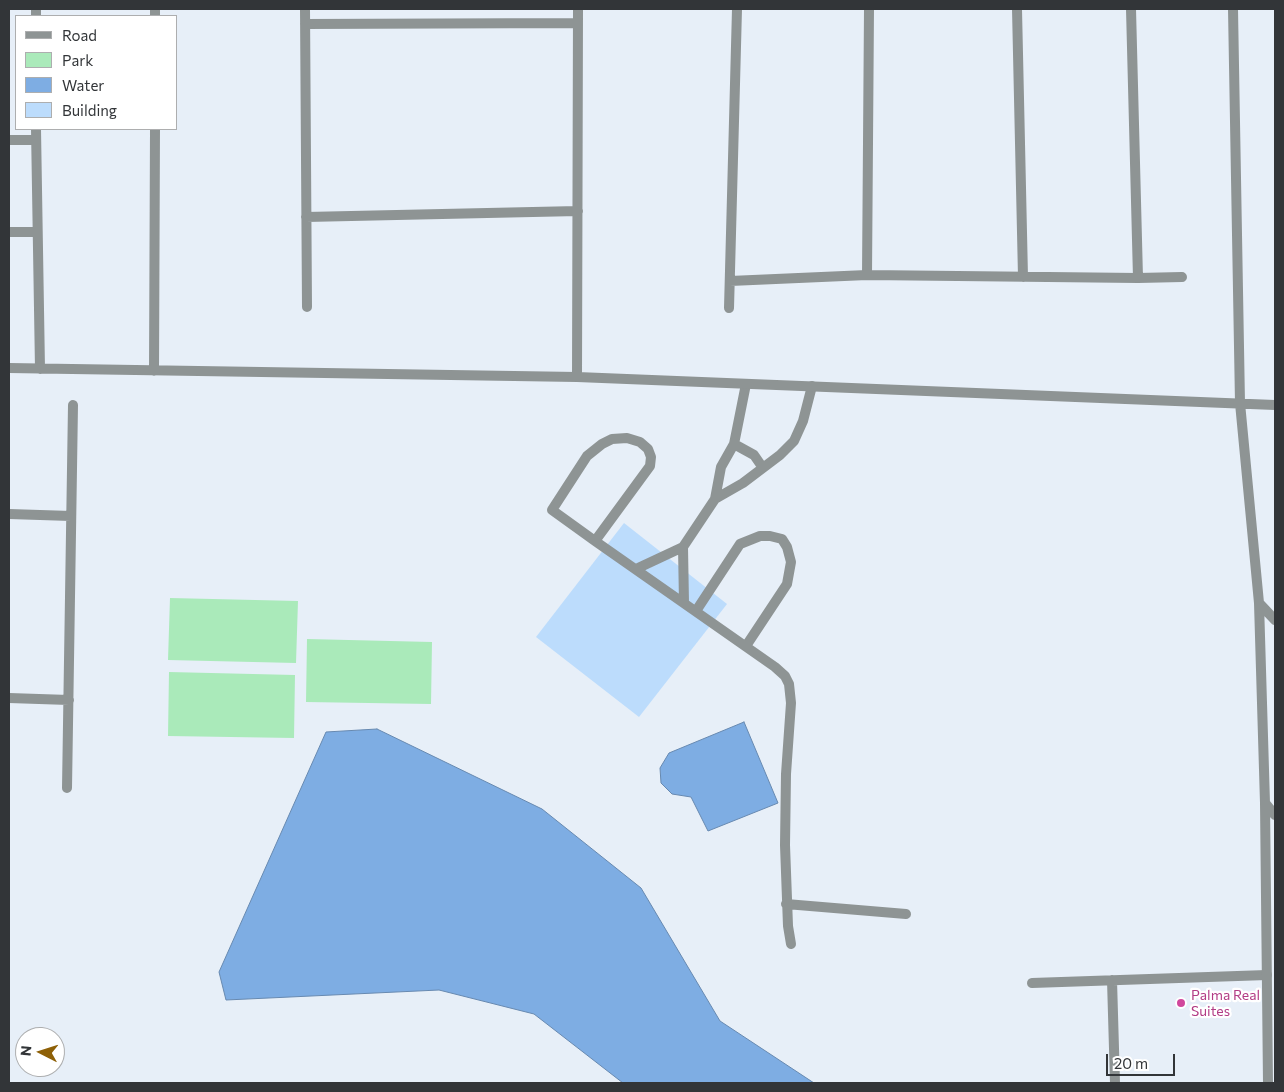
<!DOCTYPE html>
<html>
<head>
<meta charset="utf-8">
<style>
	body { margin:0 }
	#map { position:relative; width:1284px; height:1092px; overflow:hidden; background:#e7eff8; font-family:Commissioner,sans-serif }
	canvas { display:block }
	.frame { position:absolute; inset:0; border:10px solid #323538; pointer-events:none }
	.legend { position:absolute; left:15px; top:15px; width:162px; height:115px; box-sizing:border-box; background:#fff; border:1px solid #adaeaf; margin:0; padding:6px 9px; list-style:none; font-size:15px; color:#323538 }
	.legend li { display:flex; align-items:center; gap:10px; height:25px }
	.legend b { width:25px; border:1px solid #adaeaf }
	.north { position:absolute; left:15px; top:1027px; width:50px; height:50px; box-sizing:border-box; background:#fff; border:1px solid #adaeaf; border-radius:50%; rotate:275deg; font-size:14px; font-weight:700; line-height:20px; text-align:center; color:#323538 }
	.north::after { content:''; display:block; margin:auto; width:18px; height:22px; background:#8e6007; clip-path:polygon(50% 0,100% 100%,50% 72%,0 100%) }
	.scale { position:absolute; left:1106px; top:1054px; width:69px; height:22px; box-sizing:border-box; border:2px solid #323538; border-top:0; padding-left:6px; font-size:15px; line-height:18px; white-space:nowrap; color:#323538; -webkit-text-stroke:4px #fff; paint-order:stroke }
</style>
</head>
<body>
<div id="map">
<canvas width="1284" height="1092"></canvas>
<div class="frame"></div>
<ul class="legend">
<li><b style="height:6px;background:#8e9494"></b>Road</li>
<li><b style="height:14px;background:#aaeaba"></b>Park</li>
<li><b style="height:14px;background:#7eade3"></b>Water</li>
<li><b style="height:14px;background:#bcdcfc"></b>Building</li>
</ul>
<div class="north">N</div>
<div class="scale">20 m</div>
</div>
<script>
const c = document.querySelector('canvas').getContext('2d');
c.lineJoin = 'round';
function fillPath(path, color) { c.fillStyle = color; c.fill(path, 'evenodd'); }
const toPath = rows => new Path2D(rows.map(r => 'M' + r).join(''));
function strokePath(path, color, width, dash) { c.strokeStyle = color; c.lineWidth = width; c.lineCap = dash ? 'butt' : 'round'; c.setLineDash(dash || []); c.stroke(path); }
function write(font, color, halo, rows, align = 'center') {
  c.font = font + ' Commissioner,sans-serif'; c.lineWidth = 4.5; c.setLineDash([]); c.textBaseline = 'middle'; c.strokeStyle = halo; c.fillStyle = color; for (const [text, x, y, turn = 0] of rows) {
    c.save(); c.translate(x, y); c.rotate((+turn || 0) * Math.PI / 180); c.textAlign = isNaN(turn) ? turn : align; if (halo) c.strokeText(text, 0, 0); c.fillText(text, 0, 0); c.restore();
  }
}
fillPath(toPath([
	[170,598,298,601,296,663,168,660],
	[307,639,432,642,431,704,306,702],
	[169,672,295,675,294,738,168,736]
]), '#aaeaba');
const water = toPath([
	[744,722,778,803,708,831,691,797,672,794,661,783,660,768,669,753,744,722],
	[377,729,542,809,641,888,720,1021,814,1083,623,1083,534,1014,439,990,226,1000,219,972,326,732,377,729]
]);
fillPath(water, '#7eade3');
strokePath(water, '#6789b0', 1);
fillPath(toPath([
	[624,523,727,604,639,717,536,637]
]), '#bcdcfc');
strokePath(toPath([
	[734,444,754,455,763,468],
	[715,499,743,483,780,455,794,441,803,421,812,386],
	[595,541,650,466,651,457,648,449,640,442,627,438,612,439,602,444,587,456,552,510,595,541,775,667,785,676,789,684,791,703,786,774,785,845,788,926,791,944],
	[683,547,684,603],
	[636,569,683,547,715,499,721,467,734,444,746,384],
	[696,611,740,544,760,536,770,536,782,539,787,547,791,562,787,584,746,646],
	[786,904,906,914],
	[1112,980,1115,1083],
	[1032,983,1267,975]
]), '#8e9494', 10);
strokePath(toPath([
	[305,9,307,307],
	[1017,9,1023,277],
	[1131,9,1138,278],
	[1233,9,1240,403,1259,603,1265,803,1268,1083],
	[36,16,36,9],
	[155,16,155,9],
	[305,24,578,23],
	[36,129,40,369],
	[9,140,36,140],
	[306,217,578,211],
	[9,232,37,232],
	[867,275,869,9],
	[730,281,867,275,1138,278,1182,277],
	[729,308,737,9],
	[9,368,577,377,1275,405],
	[154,371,155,129],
	[577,377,578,9],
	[9,514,71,516],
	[1259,603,1275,620],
	[9,698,69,700],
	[67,788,73,405],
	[1265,803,1275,815]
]), '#8e9494', 10);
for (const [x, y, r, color] of [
	[1181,1003,5,"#d1479c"]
]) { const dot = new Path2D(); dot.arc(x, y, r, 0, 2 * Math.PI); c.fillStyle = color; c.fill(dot); strokePath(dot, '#fff', 2); }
write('14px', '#b23c85', '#fff', [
	["Palma Real",1191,995],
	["Suites",1191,1011]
], 'left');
</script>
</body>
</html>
